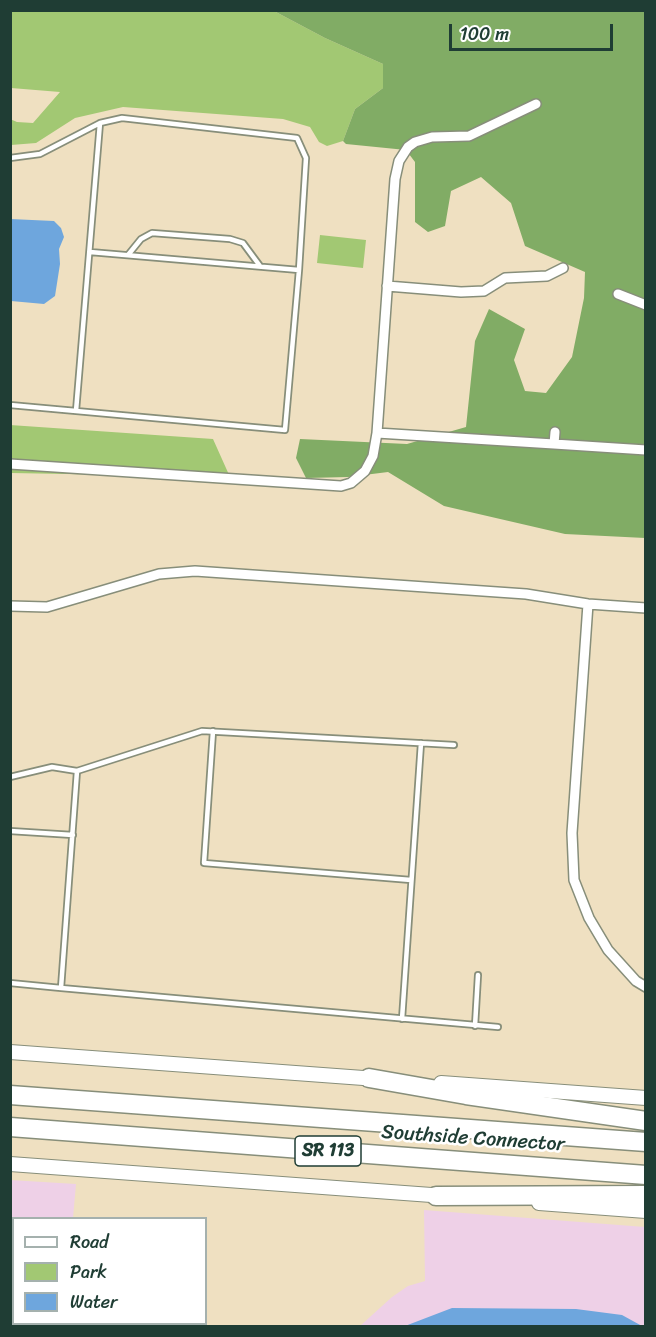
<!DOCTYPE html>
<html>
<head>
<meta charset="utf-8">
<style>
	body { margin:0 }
	#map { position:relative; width:656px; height:1337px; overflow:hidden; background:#efe0c1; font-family:Sriracha,sans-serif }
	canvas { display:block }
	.frame { position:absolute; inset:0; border:12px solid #1f3d34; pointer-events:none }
	.legend { position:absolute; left:12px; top:1217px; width:195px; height:108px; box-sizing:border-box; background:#fff; border:2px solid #a5b1ae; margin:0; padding:8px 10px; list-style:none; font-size:18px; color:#1f3d34 }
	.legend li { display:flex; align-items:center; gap:12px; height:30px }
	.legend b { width:30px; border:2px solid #a5b1ae }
	.scale { position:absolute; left:449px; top:24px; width:164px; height:27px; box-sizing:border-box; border:3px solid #1f3d34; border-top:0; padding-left:8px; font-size:18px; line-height:21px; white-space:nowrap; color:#1f3d34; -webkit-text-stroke:4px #fff; paint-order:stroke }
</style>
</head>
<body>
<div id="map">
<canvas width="656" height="1337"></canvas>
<div class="frame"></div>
<ul class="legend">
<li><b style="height:8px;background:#fff"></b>Road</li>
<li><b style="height:16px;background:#a2c873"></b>Park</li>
<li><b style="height:16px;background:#6ea6dd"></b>Water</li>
</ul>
<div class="scale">100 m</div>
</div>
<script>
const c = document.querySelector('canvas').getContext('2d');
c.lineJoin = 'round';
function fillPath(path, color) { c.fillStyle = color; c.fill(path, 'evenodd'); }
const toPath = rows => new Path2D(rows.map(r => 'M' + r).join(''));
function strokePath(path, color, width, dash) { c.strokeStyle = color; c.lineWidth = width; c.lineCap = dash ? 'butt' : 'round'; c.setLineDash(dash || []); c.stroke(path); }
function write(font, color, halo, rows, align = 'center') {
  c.font = font + ' Sriracha,sans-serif'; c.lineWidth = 5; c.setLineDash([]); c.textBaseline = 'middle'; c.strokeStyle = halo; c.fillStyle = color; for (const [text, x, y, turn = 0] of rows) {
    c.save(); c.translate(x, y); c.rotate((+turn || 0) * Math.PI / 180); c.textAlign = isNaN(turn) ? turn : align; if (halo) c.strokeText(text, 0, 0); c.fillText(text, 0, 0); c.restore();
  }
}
fillPath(toPath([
	[10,1180,76,1184,73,1218,14,1218,14,1324,66,1324,65,1326,11,1326],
	[424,1210,645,1227,645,1326,360,1326,392,1297,408,1286,425,1281]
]), '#eed0e7');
fillPath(toPath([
	[11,11,274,11,325,38,383,64,383,88,355,109,343,141,327,146,319,142,310,127,283,119,123,107,75,118,36,143,11,145,10,119,17,122,33,123,60,92,11,88],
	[320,235,366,240,363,268,317,263],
	[10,425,213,439,230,477,11,473]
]), '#a2c873');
fillPath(toPath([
	[274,11,645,11,645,538,565,534,444,506,388,472,348,477,306,478,296,458,300,439,407,444,466,427,475,341,489,309,525,329,514,360,525,391,546,393,572,357,584,298,585,272,525,246,511,203,481,177,451,191,445,226,428,232,415,222,415,162,406,150,346,144,343,141,355,109,383,88,383,64,325,38]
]), '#81ac65');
fillPath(toPath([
	[10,219,54,221,61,228,64,237,59,249,60,264,55,296,44,304,11,301],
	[452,1308,576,1309,622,1315,642,1326,405,1326]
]), '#6ea6dd');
const lane = toPath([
	[10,158,40,154,100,123,122,118,297,138,306,158,299,270],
	[128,255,141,239,152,233,230,239,243,243,260,266],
	[10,405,285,430,299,270,90,252],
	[76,411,100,123],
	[213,731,204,863,411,880],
	[10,777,52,767,77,771],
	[10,831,73,835],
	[10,983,61,988,77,771,202,731,454,745],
	[61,988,498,1027],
	[402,1019,421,743],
	[475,1026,478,975]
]);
const street = toPath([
	[387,286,461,292,484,291,505,278,547,276,563,268],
	[618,294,646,305],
	[377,433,554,444,555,432],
	[554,444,646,450],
	[10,464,341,486,351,483,365,471,373,456,377,433,395,179,399,161,408,147,415,142,432,137,469,136,536,104],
	[588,604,572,833,574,880,589,918,608,950,636,981,646,987],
	[10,606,47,607,159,574,195,571,526,594,588,604,646,608]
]);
const secondary = toPath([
	[10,1052,377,1079],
	[441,1083,646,1098],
	[10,1164,445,1196],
	[539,1203,646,1211]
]);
const highway = toPath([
	[369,1078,466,1095,646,1121],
	[10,1095,646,1142],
	[10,1127,646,1175],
	[436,1196,646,1195]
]);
strokePath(lane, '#878e7a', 8);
strokePath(street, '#878e7a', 12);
strokePath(secondary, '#878e7a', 16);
strokePath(highway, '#878e7a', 21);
strokePath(lane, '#fff', 4.5);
strokePath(street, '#fff', 9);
strokePath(secondary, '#fff', 14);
strokePath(highway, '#fff', 18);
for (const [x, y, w] of [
	[328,1151,66]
]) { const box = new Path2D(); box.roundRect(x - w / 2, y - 15, w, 30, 4.5); c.fillStyle = '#fff'; c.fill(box); strokePath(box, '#1f3d34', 1.5); }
write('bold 18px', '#1f3d34', null, [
	["SR 113",328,1151]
]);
write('20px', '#1f3d34', '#fff', [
	["Southside Connector",473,1139,4]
]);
</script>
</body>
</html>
